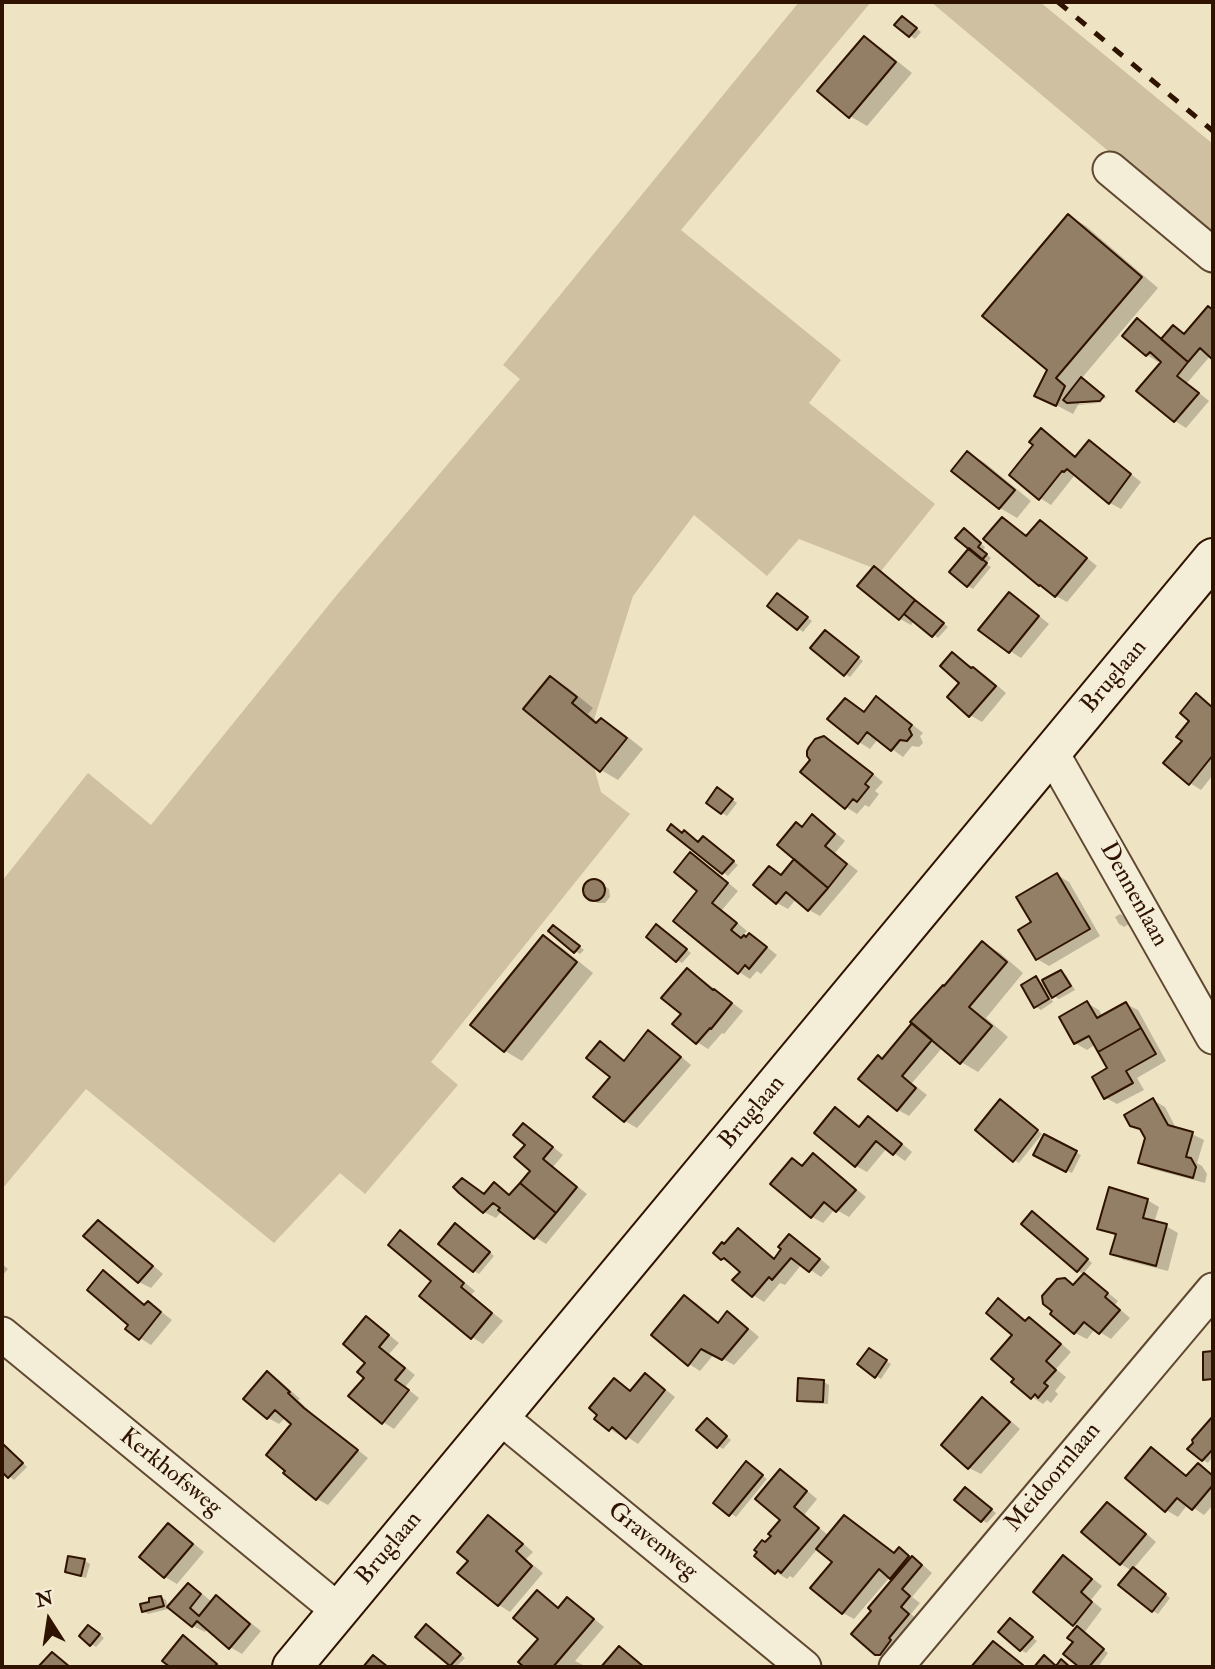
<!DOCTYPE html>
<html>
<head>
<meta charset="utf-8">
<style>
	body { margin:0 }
	#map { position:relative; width:1215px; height:1669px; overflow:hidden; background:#eee3c2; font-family:"IM FELL Double Pica",serif }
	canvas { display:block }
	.frame { position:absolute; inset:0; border:4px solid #2f1300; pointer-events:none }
	.north { position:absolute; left:14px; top:1585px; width:70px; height:70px; -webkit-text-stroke:5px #f4edd7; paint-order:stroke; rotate:348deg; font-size:19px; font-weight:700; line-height:28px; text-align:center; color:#2f1300 }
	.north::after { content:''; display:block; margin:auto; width:24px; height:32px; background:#2f1300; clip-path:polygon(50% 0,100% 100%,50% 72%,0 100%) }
</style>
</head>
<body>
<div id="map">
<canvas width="1215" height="1669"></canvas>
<div class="frame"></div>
<div class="north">N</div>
</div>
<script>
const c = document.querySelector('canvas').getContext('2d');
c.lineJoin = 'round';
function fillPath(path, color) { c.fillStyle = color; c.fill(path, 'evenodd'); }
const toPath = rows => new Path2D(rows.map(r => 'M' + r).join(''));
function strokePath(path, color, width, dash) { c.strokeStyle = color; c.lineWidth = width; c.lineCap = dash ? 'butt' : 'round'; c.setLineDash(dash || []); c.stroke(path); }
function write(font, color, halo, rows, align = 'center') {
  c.font = font + ' "IM FELL Double Pica",serif'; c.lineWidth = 6; c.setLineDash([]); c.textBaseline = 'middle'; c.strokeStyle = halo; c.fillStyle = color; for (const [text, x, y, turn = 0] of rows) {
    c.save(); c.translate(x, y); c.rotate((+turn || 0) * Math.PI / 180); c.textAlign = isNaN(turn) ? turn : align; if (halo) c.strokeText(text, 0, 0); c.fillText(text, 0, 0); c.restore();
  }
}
fillPath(toPath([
	[799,2,871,2,681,230,841,360,809,403,935,504,881,571,799,539,767,576,694,515,633,596,587,742,601,792,630,814,431,1062,458,1085,365,1194,340,1173,274,1243,86,1089,2,1189,2,881,88,773,151,825,336,596,520,379,503,365],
	[931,2,1040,2,1213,144,1213,239]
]), '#cec0a1');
fillPath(toPath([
	[908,21,921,32,915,39,897,25],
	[864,38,881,48,912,73,867,126,850,116],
	[1069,216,1086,226,1158,288,1081,379,1107,398,1079,401,1079,404,1107,402,1078,405,1073,414,1037,395,1049,369],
	[1208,308,1213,311,1213,357,1211,355,1187,383,1209,401,1186,428,1175,421,1139,391,1163,361,1161,359,1158,362,1147,355,1124,336,1137,321,1148,327,1163,340,1173,327,1186,335],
	[1041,431,1052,437,1077,457,1089,442,1100,449,1141,482,1121,509,1110,503,1078,476,1074,476,1051,505,1040,498,1035,445],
	[968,453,985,463,1031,501,1017,518,1000,508],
	[1002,519,1028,537,1040,522,1051,529,1097,566,1067,602,1056,596],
	[969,533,985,547,983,551,991,558,986,564,991,567,973,589,968,586,971,548],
	[874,568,886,575,948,627,938,638,915,620,911,625,900,619],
	[1010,594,1021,601,1049,624,1021,658,1010,651],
	[783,598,812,621,803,632,769,606],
	[830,635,863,661,850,677,845,674],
	[952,654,985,675,1006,693,982,722,970,715],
	[551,678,568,688,593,708,588,714,599,723,601,720,619,730,643,749,618,780,601,770],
	[1196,696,1213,707,1213,775,1201,790,1190,783,1184,741,1192,721],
	[877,699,888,705,923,733,920,736,923,743,919,747,912,746,903,757,878,739,870,749,859,742,845,700,865,713],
	[824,737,840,747,883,782,875,791,879,794,869,807,865,805,857,814,846,807,812,760],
	[723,792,737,803,727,816,722,813],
	[812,817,824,823,845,841,835,853,858,871,820,916,809,910,796,899,788,909,777,903,755,885,782,876,796,859,803,828],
	[669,830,683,834,699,843,709,841,738,865,728,876],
	[690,855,702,861,738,891,722,910,747,931,742,936,747,939,750,935,761,942,777,955,761,974,757,971,750,979,739,972,700,891],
	[1057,875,1069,882,1100,936,1049,966,1037,959,1033,923],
	[597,881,609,889,610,897,605,903,597,903,586,895,584,888,590,882],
	[1120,914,1126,917,1129,924,1124,927,1119,924,1115,917],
	[662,929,691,953,682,963,677,960],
	[559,930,584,950,580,954,575,951],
	[544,937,561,947,593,973,522,1061,505,1051],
	[983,943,1000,953,1023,973,986,1018,1008,1037,978,1072,961,1062,943,1047,912,1083,927,1095,909,1116,898,1110,884,1061],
	[687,970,699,977,743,1011,724,1034,722,1033,708,1049,697,1042,683,1014],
	[1061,972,1066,975,1075,990,1059,999,1048,993,1053,1002,1041,1010,1036,1007,1036,978,1042,983],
	[1087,1003,1099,1010,1103,1017,1126,1004,1138,1010,1166,1061,1137,1078,1144,1090,1117,1104,1106,1098,1110,1069,1096,1044,1087,1050,1075,1043],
	[648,1032,660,1039,691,1065,637,1128,625,1121,596,1097,612,1077,600,1043,612,1050,625,1061],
	[1153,1100,1165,1107,1177,1130,1192,1134,1204,1140,1197,1163,1202,1166,1207,1174,1205,1183,1152,1169,1140,1162,1147,1138,1144,1132,1131,1125],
	[1005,1104,1042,1134,1019,1163,1014,1160],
	[835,1109,847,1116,861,1127,869,1118,880,1125,912,1152,905,1161,887,1148,867,1172,856,1166],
	[523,1125,535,1132,563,1155,553,1167,587,1194,546,1244,535,1237,502,1211,496,1218,484,1212,456,1187,485,1195,494,1184,511,1196,532,1170],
	[1044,1137,1081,1155,1072,1173,1035,1154],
	[813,1155,824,1162,866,1197,849,1217,835,1209,823,1223,812,1217,793,1160,804,1166],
	[1147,1200,1159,1207,1154,1223,1166,1226,1178,1233,1168,1271,1124,1260,1112,1253,1117,1236,1099,1228],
	[1037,1216,1092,1263,1083,1274,1078,1271],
	[98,1222,110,1228,163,1274,151,1288,139,1282,86,1236],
	[461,1228,494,1256,479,1274,474,1271],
	[738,1230,749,1237,776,1259,784,1249,790,1237,801,1243,830,1267,821,1277,802,1264,785,1285,780,1283,764,1302,753,1295,743,1272,722,1259,725,1246],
	[401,1232,412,1239,475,1291,471,1295,503,1321,483,1344,472,1337],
	[2,1264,8,1269,2,1276],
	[104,1272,115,1279,146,1305,148,1303,159,1310,172,1320,151,1345,140,1338],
	[1084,1276,1095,1282,1118,1301,1115,1305,1130,1318,1111,1339,1095,1329,1087,1339,1075,1333,1052,1314],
	[684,1297,696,1303,720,1323,728,1313,739,1320,759,1337,734,1365,714,1354,700,1371,689,1364],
	[999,1300,1010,1307,1027,1321,1029,1319,1041,1326,1071,1352,1056,1369,1066,1377,1055,1391,1058,1394,1051,1403,1047,1400,1043,1404,1032,1397,1017,1378,1014,1335],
	[366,1318,377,1325,399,1343,389,1354,415,1375,405,1387,419,1398,394,1429,383,1422,366,1377],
	[874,1353,891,1364,881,1379,876,1376],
	[268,1373,279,1380,300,1399,298,1400,316,1417,368,1458,328,1505,317,1499,293,1424,286,1417,279,1424,268,1418],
	[645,1375,656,1382,675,1397,638,1444,623,1434,621,1436,610,1429,600,1414,614,1380,632,1392],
	[800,1380,824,1382,829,1385,828,1404,804,1403,798,1400],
	[983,1400,994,1406,1020,1429,981,1474,969,1468,943,1445],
	[1213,1418,1213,1456,1208,1463,1203,1460,1194,1440],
	[712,1423,731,1440,723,1449,718,1446],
	[2,1447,10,1450,27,1467,14,1480,2,1470],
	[1151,1449,1163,1456,1188,1477,1198,1465,1213,1475,1213,1505,1204,1515,1188,1504,1178,1517,1166,1510],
	[751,1466,767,1479,736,1517,715,1502],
	[781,1471,792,1478,817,1499,804,1515,829,1536,845,1517,856,1523,895,1554,899,1550,923,1565,932,1573,912,1597,920,1603,911,1614,920,1622,888,1660,876,1653,873,1611,894,1579,890,1577,854,1619,843,1613,813,1588,835,1561,818,1548,793,1578,790,1576,787,1579,776,1572,766,1544,782,1520],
	[971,1492,996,1513,987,1523,982,1520],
	[1107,1504,1119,1510,1156,1542,1133,1569,1170,1598,1158,1614,1153,1611,1132,1571,1121,1564],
	[489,1517,500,1524,533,1552,526,1559,543,1573,510,1612,499,1605,471,1561],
	[168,1525,180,1532,204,1552,177,1584,165,1577,141,1557],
	[1064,1558,1075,1564,1102,1586,1091,1600,1102,1609,1084,1633,1108,1653,1098,1667,1082,1667,1065,1653,1075,1642,1070,1638,1078,1627,1074,1624],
	[85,1561,90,1564,86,1578,72,1574,66,1571],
	[188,1586,200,1592,212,1602,216,1597,227,1604,261,1631,242,1654,230,1647,208,1628,205,1632,193,1626,170,1607],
	[537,1592,560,1608,568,1599,579,1606,604,1627,575,1661,587,1667,527,1667,521,1662,540,1639],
	[161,1597,166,1600,168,1609,148,1614,143,1611],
	[1015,1623,1037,1641,1026,1653,1021,1650],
	[431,1629,465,1658,456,1667,451,1665],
	[94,1630,104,1638,96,1647,91,1644],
	[183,1638,194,1644,222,1667,173,1667,164,1661],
	[993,1643,1004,1649,1026,1667,973,1667]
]), '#0003');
const building = toPath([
	[902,16,917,28,909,37,894,25,902,16],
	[864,36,896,62,849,118,817,91,864,36],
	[1068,214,1142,277,1056,378,1065,386,1056,406,1034,396,1047,370,982,316,1068,214],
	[1208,306,1213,310,1213,360,1200,348,1188,362,1161,339,1173,325,1184,334,1208,306],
	[1137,318,1188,362,1177,376,1199,393,1174,422,1136,391,1161,362,1150,352,1146,356,1122,336,1137,318],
	[1081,377,1104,396,1100,401,1067,403,1063,400,1081,377],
	[1041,428,1075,457,1089,440,1131,474,1109,504,1067,469,1064,472,1062,471,1039,500,1009,475,1033,445,1029,442,1041,428],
	[967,451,1015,490,999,509,951,471,967,451],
	[1002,517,1026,536,1040,520,1087,558,1055,597,1040,585,1039,586,983,539,1002,517],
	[964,528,981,543,978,547,987,554,982,560,955,538,964,528],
	[969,548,987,563,967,587,949,572,969,548],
	[874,566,915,600,899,620,857,586,874,566],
	[1009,592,1039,616,1009,653,978,630,1009,592],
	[777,593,808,617,797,630,767,606,777,593],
	[915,600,944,623,932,637,904,614,915,600],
	[825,630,859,657,844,676,810,648,825,630],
	[952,652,971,668,973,667,996,686,969,717,947,697,959,683,940,666,952,652],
	[550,676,577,697,572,703,596,723,601,718,627,738,600,772,523,709,550,676],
	[1196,693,1213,708,1213,755,1189,785,1163,763,1182,741,1176,737,1189,721,1180,713,1196,693],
	[876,696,912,725,909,729,912,735,907,741,900,740,891,751,867,732,858,744,827,719,845,698,864,712,876,696],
	[824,736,873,774,865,784,869,787,857,802,853,799,845,809,800,772,810,760,807,756,807,751,809,747,815,739,824,736],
	[717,787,733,799,721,814,706,803,717,787],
	[812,814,835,834,825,846,847,864,828,888,777,845,796,822,802,827,812,814],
	[671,824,682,833,684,830,698,842,703,836,734,861,722,874,667,830,671,824],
	[690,852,728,883,712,903,737,923,731,930,741,938,744,935,746,937,749,933,767,947,749,969,745,965,738,974,673,921,697,891,674,872,690,852],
	[794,859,828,888,808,911,786,892,776,904,753,885,769,866,781,875,794,859],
	[1057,873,1090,929,1036,960,1018,930,1031,922,1016,897,1057,873],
	'583 890a11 11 0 1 1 22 0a11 11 0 1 1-22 0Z',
	[656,924,687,949,676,962,646,937,656,924],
	[553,925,580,946,574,953,548,931,553,925],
	[543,935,577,962,504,1052,470,1025,543,935],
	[982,941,1007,962,969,1007,992,1026,960,1064,910,1022,943,985,944,986,982,941],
	[687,968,713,990,714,989,732,1003,711,1029,710,1028,696,1044,672,1024,681,1014,661,998,687,968],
	[1061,970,1071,986,1052,998,1042,980,1061,970],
	[1036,976,1049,999,1034,1008,1021,985,1036,976],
	[1087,1001,1097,1018,1126,1002,1141,1028,1098,1052,1089,1036,1074,1044,1059,1017,1087,1001],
	[912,1023,932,1040,902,1076,916,1088,897,1111,858,1079,878,1055,882,1059,912,1023],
	[1141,1028,1156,1054,1126,1071,1133,1083,1104,1099,1092,1077,1107,1068,1098,1052,1141,1028],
	[648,1030,681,1057,624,1122,593,1097,610,1077,586,1058,600,1041,624,1061,648,1030],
	[1153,1098,1168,1125,1193,1132,1186,1157,1191,1158,1196,1167,1193,1178,1138,1163,1145,1138,1140,1129,1130,1126,1124,1115,1153,1098],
	[1000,1099,1038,1130,1013,1162,975,1130,1000,1099],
	[835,1107,859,1127,868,1116,902,1144,893,1155,876,1141,855,1167,814,1133,835,1107],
	[523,1123,553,1147,543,1159,577,1187,556,1213,520,1183,530,1171,514,1157,525,1145,513,1135,523,1123],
	[1044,1134,1077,1151,1066,1172,1033,1155,1044,1134],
	[813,1153,856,1190,836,1212,824,1202,811,1218,770,1184,792,1158,802,1166,813,1153],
	[462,1178,484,1194,494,1182,509,1195,520,1183,556,1213,534,1239,498,1210,500,1208,493,1203,483,1213,459,1193,453,1187,462,1178],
	[1109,1187,1148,1199,1143,1218,1167,1224,1156,1266,1110,1254,1116,1234,1097,1229,1109,1187],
	[1032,1211,1088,1259,1077,1272,1021,1224,1032,1211],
	[98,1220,153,1266,138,1283,83,1236,98,1220],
	[455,1223,490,1252,473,1272,438,1244,455,1223],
	[738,1228,774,1259,781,1249,778,1247,789,1234,820,1259,809,1272,791,1258,772,1280,769,1277,752,1297,732,1280,740,1272,724,1258,721,1260,713,1253,722,1242,724,1244,738,1228],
	[400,1230,464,1283,461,1287,492,1313,471,1339,419,1296,431,1281,388,1245,400,1230],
	[103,1270,144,1305,148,1301,161,1312,139,1340,125,1329,128,1325,87,1290,103,1270],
	[1084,1273,1108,1293,1105,1297,1120,1310,1099,1334,1084,1322,1074,1334,1050,1314,1052,1311,1043,1304,1042,1296,1057,1279,1065,1278,1073,1285,1084,1273],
	[684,1295,718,1323,727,1311,748,1329,722,1360,701,1349,688,1366,651,1335,684,1295],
	[998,1298,1025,1321,1029,1317,1061,1344,1046,1361,1056,1370,1044,1383,1048,1386,1038,1398,1035,1394,1031,1399,1011,1382,1014,1379,991,1359,1012,1335,986,1313,998,1298],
	[366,1316,389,1335,379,1347,405,1368,395,1380,409,1390,382,1424,348,1396,364,1378,357,1372,365,1363,343,1344,366,1316],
	[869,1348,887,1360,875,1378,857,1364,869,1348],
	[1213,1351,1213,1379,1203,1380,1203,1352,1213,1351],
	[267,1371,290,1392,288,1393,304,1408,358,1450,316,1500,283,1473,285,1471,266,1455,291,1424,275,1410,267,1419,243,1399,267,1371],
	[645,1373,665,1390,626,1439,612,1427,609,1431,594,1419,597,1415,589,1408,614,1378,630,1391,645,1373],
	[798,1378,824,1380,823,1402,797,1401,798,1378],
	[982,1397,1010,1422,968,1469,941,1445,982,1397],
	[1213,1416,1213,1449,1202,1461,1187,1449,1193,1443,1192,1440,1213,1416],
	[707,1418,727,1436,717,1448,696,1430,707,1418],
	[4,1445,23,1463,8,1478,2,1472,2,1447,4,1445],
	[1151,1447,1186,1476,1198,1463,1213,1476,1213,1485,1192,1510,1177,1498,1165,1512,1125,1478,1151,1447],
	[746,1461,763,1475,729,1516,713,1503,746,1461],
	[780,1469,807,1491,794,1507,819,1528,781,1573,778,1570,775,1574,754,1556,757,1552,754,1550,762,1540,765,1542,771,1536,768,1534,780,1520,755,1499,780,1469],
	[965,1487,992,1509,981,1522,954,1500,965,1487],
	[1107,1502,1146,1534,1120,1565,1081,1532,1107,1502],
	[488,1515,523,1544,516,1551,532,1566,498,1606,457,1573,468,1561,457,1552,488,1515],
	[844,1515,894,1553,899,1547,909,1556,890,1579,879,1569,842,1614,810,1588,832,1562,816,1549,844,1515],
	[168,1523,193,1544,164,1578,139,1557,168,1523],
	[1063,1555,1092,1579,1081,1592,1092,1602,1073,1626,1033,1592,1063,1555],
	[68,1556,85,1559,81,1576,65,1572,68,1556],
	[912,1556,922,1565,902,1589,910,1596,901,1607,909,1614,889,1638,891,1640,880,1655,875,1655,851,1634,871,1611,868,1608,912,1556],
	[1133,1567,1166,1594,1152,1612,1118,1585,1133,1567],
	[188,1583,201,1594,190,1608,199,1616,216,1595,250,1624,229,1649,197,1621,192,1627,167,1607,188,1583],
	[537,1590,558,1608,567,1597,594,1619,553,1667,524,1667,518,1662,538,1639,513,1618,537,1590],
	[161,1596,164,1606,142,1612,140,1604,149,1602,149,1598,161,1596],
	[1010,1618,1033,1637,1020,1651,998,1632,1010,1618],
	[426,1624,461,1654,450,1666,415,1637,426,1624],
	[88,1625,100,1634,90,1646,79,1636,88,1625],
	[1077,1626,1104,1649,1089,1667,1079,1667,1063,1654,1073,1642,1067,1638,1077,1626],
	[183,1635,217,1664,214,1667,170,1667,162,1661,183,1635],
	[993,1641,1023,1665,1021,1667,971,1667,993,1641],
	[619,1646,644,1667,601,1667,619,1646],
	[52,1652,70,1667,38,1667,52,1652],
	[373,1655,388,1667,363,1667,373,1655],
	[1044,1655,1056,1666,1061,1659,1070,1667,1034,1667,1044,1655]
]);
fillPath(building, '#927f65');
strokePath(building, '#2f1300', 2);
const street = toPath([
	[1110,169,1213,255],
	[1052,753,1213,1037],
	[2,1334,339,1611],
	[500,1417,804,1667],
	[896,1667,1213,1290]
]);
const secondary = toPath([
	[292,1667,1213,558]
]);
strokePath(street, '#5f4730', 37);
strokePath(secondary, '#2f1300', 42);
strokePath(street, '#f4edd7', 33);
strokePath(secondary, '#f4edd7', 38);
strokePath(toPath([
	[1058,2,1213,131]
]), '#2f1300', 5, [12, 12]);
write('24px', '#2f1300', '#f4edd7', [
	["Bruglaan",1115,677,-50],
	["Dennenlaan",1133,895,61],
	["Bruglaan",753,1113,-50],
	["Kerkhofsweg",170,1473,39],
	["Meidoornlaan",1054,1478,-50],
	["Gravenweg",652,1542,39],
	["Bruglaan",390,1549,-50]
]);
</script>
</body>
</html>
